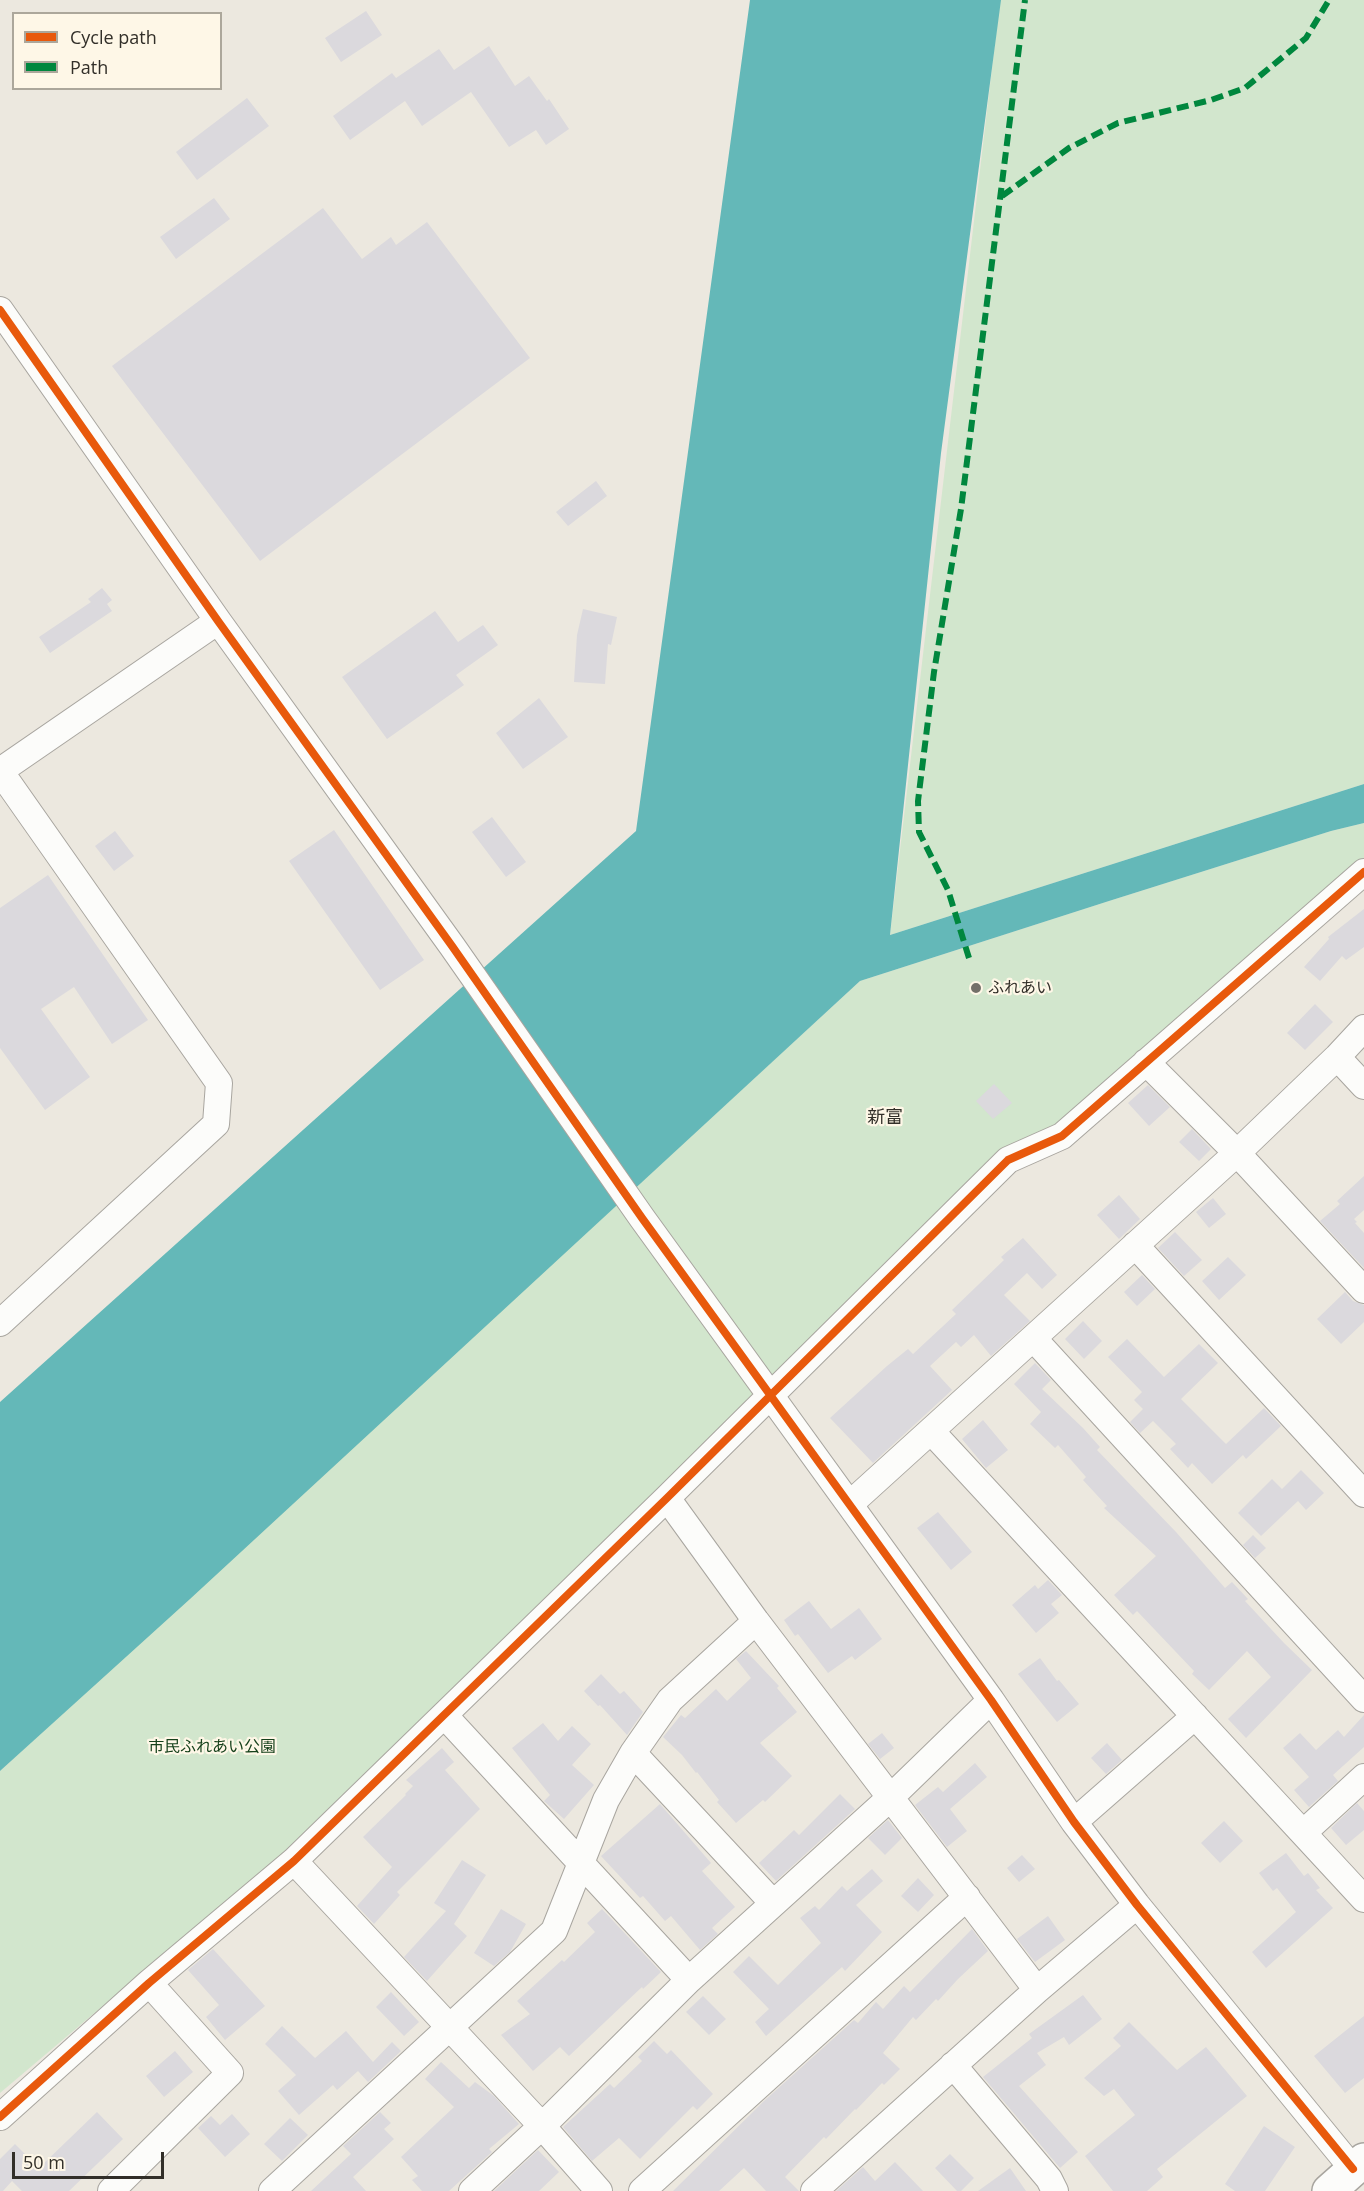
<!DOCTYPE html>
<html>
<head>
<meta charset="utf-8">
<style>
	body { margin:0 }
	#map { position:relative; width:1364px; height:2191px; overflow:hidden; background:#ece8df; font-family:"Open Sans",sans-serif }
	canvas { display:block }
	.legend { position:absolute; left:12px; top:12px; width:210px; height:78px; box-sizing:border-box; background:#fef7e7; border:2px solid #aca79b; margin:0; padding:8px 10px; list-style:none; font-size:18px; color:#322f29 }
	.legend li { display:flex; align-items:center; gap:12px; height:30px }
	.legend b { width:30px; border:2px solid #aca79b }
	.scale { position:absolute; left:12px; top:2152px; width:152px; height:27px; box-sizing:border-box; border:3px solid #322f29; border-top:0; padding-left:8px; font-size:18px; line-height:21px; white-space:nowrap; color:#322f29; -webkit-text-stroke:4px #fef7e7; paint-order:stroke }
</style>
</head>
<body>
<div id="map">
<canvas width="1364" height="2191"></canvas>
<ul class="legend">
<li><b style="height:8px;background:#e8590c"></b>Cycle path</li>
<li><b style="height:8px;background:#00873e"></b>Path</li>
</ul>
<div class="scale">50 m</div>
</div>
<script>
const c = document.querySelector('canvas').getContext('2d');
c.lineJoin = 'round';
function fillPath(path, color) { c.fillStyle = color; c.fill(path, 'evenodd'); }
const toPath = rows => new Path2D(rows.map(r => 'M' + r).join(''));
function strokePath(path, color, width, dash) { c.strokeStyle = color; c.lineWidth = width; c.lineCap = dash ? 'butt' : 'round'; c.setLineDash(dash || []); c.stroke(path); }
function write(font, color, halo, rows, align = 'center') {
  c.font = font + ' "Open Sans","Noto Sans JP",sans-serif'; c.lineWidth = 4.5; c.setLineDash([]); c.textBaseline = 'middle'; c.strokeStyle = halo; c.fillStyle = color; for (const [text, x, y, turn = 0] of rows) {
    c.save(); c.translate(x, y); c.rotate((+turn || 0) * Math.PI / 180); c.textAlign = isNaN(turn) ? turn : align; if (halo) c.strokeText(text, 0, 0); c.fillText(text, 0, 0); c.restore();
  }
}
fillPath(toPath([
	[1000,0,1364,0,1364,784,890,935],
	[1364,823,1364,861,1058,1130,1005,1156,281,1855,0,2093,0,1771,860,981,1109,901,1331,831]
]), '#d2e6cd');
fillPath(toPath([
	[750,0,1001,0,941,453,890,935,1364,784,1364,823,1331,831,1109,901,860,981,190,1599,0,1771,0,1402,636,831]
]), '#64b8b8');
fillPath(toPath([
	[366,11,382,35,341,62,325,38],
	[489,46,515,86,529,76,547,101,549,99,569,129,546,145,536,130,509,147,471,92,422,126,405,101,350,140,333,116,392,73,396,78,439,49,454,70],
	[247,98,269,126,197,180,176,152],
	[214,198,230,219,176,259,160,237],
	[323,208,362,259,391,237,396,245,427,222,530,358,260,561,112,366],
	[596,481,607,496,568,526,556,512],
	[102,588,112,600,107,604,112,611,50,653,39,637,91,602,88,599],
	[583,609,617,617,611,645,608,644,605,684,574,682,577,635],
	[435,611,458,642,483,625,498,645,456,675,464,685,387,739,342,677],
	[539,698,568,737,523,769,496,733],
	[492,817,526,862,506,877,472,832],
	[334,830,424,960,380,990,289,861],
	[115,831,134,856,114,871,95,846],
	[48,875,148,1020,112,1044,74,987,41,1009,90,1077,45,1110,0,1048,0,908],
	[1364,909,1364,947,1346,960,1342,956,1320,981,1304,967,1329,939,1328,937],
	[1315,1004,1333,1022,1305,1050,1287,1033],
	[994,1084,1012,1103,993,1119,976,1101],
	[1148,1085,1170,1107,1149,1126,1128,1103],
	[1192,1129,1211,1149,1199,1161,1179,1142],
	[1364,1176,1364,1210,1354,1219,1357,1222,1355,1223,1364,1233,1364,1268,1320,1221,1340,1204,1337,1201],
	[1119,1195,1140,1219,1119,1239,1097,1215],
	[1213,1198,1226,1214,1209,1228,1196,1212],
	[1175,1232,1202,1260,1184,1276,1158,1248],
	[1023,1238,1057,1275,1042,1289,1027,1273,1004,1295,1030,1321,991,1356,974,1335,961,1347,956,1342,930,1366,952,1390,873,1463,830,1418,887,1366,908,1349,913,1354,956,1314,952,1310,1004,1260,1001,1257],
	[1228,1257,1246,1275,1219,1300,1202,1281],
	[1142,1275,1155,1289,1137,1306,1124,1292],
	[1345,1292,1353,1301,1364,1305,1364,1322,1341,1344,1317,1319],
	[1083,1321,1102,1341,1084,1359,1065,1339],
	[1127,1339,1164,1377,1199,1344,1218,1363,1181,1399,1226,1444,1264,1408,1281,1426,1246,1459,1243,1455,1212,1484,1192,1463,1188,1468,1170,1449,1176,1444,1153,1421,1140,1433,1130,1422,1143,1409,1134,1400,1142,1392,1108,1357],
	[1035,1363,1051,1380,1042,1389,1083,1428,1100,1447,1097,1450,1176,1532,1225,1588,1232,1582,1248,1599,1245,1601,1284,1643,1312,1670,1246,1738,1228,1719,1271,1677,1247,1651,1209,1690,1192,1674,1194,1671,1137,1611,1133,1615,1114,1595,1156,1556,1104,1508,1107,1506,1083,1480,1086,1477,1058,1445,1055,1448,1030,1424,1041,1412,1014,1384],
	[983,1420,1008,1450,986,1468,962,1439],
	[1301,1470,1324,1493,1306,1510,1298,1501,1261,1536,1238,1513,1272,1479,1282,1489],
	[938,1512,972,1552,951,1570,917,1528],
	[1253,1535,1266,1548,1255,1558,1243,1545],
	[1048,1580,1062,1595,1051,1604,1059,1613,1036,1633,1012,1605,1035,1585,1038,1589],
	[809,1601,831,1629,859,1608,882,1639,855,1660,852,1656,828,1673,798,1634,795,1636,784,1620],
	[746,1651,779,1686,777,1688,797,1712,760,1743,792,1776,765,1802,763,1800,736,1823,717,1802,719,1800,697,1772,696,1773,682,1755,663,1737,681,1715,685,1718,716,1689,727,1701,751,1678,736,1659],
	[1040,1658,1057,1681,1059,1680,1079,1704,1057,1722,1018,1674],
	[601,1674,620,1694,624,1691,643,1712,627,1735,600,1705,598,1706,584,1691],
	[1364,1715,1364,1747,1333,1775,1338,1781,1309,1807,1294,1790,1309,1777,1283,1748,1300,1733,1316,1750,1338,1730,1344,1737],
	[543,1723,558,1741,572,1726,591,1744,572,1765,594,1785,564,1819,544,1801,550,1795,512,1748],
	[882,1733,894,1748,880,1759,868,1744],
	[1107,1743,1122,1760,1106,1774,1091,1758],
	[442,1748,454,1762,445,1770,480,1809,397,1892,400,1895,374,1924,357,1906,392,1867,363,1837,406,1795,405,1794,413,1786,406,1780],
	[975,1763,987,1777,950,1809,967,1831,947,1847,915,1805,938,1787,943,1792],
	[840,1794,855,1809,776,1881,759,1863,794,1830,799,1835],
	[1357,1803,1364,1811,1364,1830,1346,1845,1331,1828],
	[660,1804,711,1863,702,1871,735,1907,712,1928,718,1934,700,1950,671,1916,665,1921,643,1896,640,1898,601,1856],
	[888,1820,902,1838,885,1855,868,1838],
	[1224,1821,1243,1841,1220,1863,1201,1843],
	[1286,1853,1304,1876,1308,1873,1320,1888,1316,1890,1333,1908,1266,1968,1252,1952,1296,1912,1277,1888,1273,1891,1259,1873],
	[1022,1855,1035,1869,1019,1882,1007,1868],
	[462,1860,486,1875,454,1924,467,1936,427,1981,404,1957,446,1911,434,1903],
	[872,1869,883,1881,856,1905,882,1932,845,1971,842,1967,766,2036,755,2022,769,2009,733,1972,749,1956,778,1985,821,1943,800,1918,815,1906,819,1910,842,1886,847,1891],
	[918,1878,934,1895,918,1912,901,1896],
	[501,1909,526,1924,510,1952,494,1966,474,1953],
	[602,1909,661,1972,643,1989,642,1987,569,2056,560,2047,533,2071,501,2035,530,2014,517,2001,562,1960,564,1962,595,1932,587,1923],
	[1048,1916,1065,1940,1035,1962,1017,1939],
	[972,1929,988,1951,958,1979,938,2001,936,1999,916,2020,913,2017,883,2053,900,2069,884,2085,882,2083,856,2110,855,2109,826,2139,824,2137,785,2177,799,2191,766,2191,744,2168,719,2191,673,2191,764,2101,854,2020,858,2023,876,2002,883,2009,904,1986,910,1992],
	[213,1949,265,2006,225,2040,206,2017,219,2005,188,1970],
	[391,1992,419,2022,404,2036,376,2007],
	[1083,1995,1102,2019,1069,2045,1064,2037,1037,2053,1046,2065,1019,2086,1078,2152,1060,2168,983,2077,1032,2038,1029,2034],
	[703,1996,726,2019,709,2035,686,2012],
	[1364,2016,1364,2078,1345,2093,1314,2056],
	[1129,2022,1177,2070,1206,2047,1247,2096,1157,2169,1163,2177,1147,2191,1113,2191,1085,2156,1135,2115,1114,2089,1104,2096,1084,2078,1121,2046,1113,2038],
	[282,2026,315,2058,346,2031,373,2062,392,2042,401,2051,368,2082,358,2071,337,2090,333,2085,299,2115,278,2091,296,2075,265,2044],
	[654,2041,667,2054,671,2050,713,2094,697,2110,693,2106,640,2159,619,2138,592,2161,563,2127,610,2084,614,2088,642,2061,638,2057],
	[175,2051,193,2072,164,2097,146,2076],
	[441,2062,469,2088,475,2082,494,2096,519,2124,489,2149,492,2152,449,2191,422,2191,412,2180,418,2176,401,2157,454,2107,425,2079],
	[97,2112,123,2139,69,2191,22,2191,12,2181,3,2191,0,2191,0,2159,15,2144,39,2168],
	[380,2112,391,2123,384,2129,394,2139,353,2177,366,2191,311,2191,351,2154,343,2146],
	[232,2114,250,2134,225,2157,198,2128,211,2116,220,2125],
	[290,2118,308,2135,282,2161,264,2144],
	[1264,2126,1295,2147,1265,2191,1235,2191,1225,2184],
	[538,2150,559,2172,539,2191,494,2191],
	[950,2154,974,2178,961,2191,957,2191,935,2168],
	[895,2162,923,2191,836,2191,863,2167,875,2181],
	[1010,2168,1026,2191,978,2191]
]), '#dbd9dd');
const minor = toPath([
	[0,310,218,621,452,946,642,1218,991,1700,1074,1822,1137,1905,1353,2169],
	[0,771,218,621],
	[1337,1057,1364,1086],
	[1146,1062,1237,1153,1364,1290],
	[1135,1245,1364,1494],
	[0,1323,216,1124,219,1083,0,771],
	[1033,1338,1364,1699],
	[931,1431,1364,1899],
	[667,1498,756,1621,1037,1990],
	[850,1504,1237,1153,1337,1057,1364,1028],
	[444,1715,689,1980],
	[633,1753,773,1903],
	[1074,1822,1195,1716],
	[1303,1833,1364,1777],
	[294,1861,542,2126,599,2191],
	[953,2065,1049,2179,1055,2191],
	[0,2117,149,1983,294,1861,667,1498,1008,1160,1062,1136,1364,872],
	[111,2191,230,2073,149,1983],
	[272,2191,554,1931,606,1800,633,1753,670,1700,756,1621],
	[472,2191,542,2126,689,1980,890,1798,991,1700],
	[642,2191,967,1897],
	[814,2191,1037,1990,1137,1905]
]);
const highway = toPath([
	[1329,2191,1364,2160]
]);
strokePath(minor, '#a8a59f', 28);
strokePath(highway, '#a8a59f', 36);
strokePath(minor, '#fcfcfa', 26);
strokePath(highway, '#fcfcfa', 33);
strokePath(toPath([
	[1002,196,1069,148,1118,123,1211,100,1245,88,1306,38,1329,0],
	[969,958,948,890,919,832,918,801,934,672,961,509,1025,0]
]), '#00873e', 6, [12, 6]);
strokePath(toPath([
	[0,310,218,621,452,946,642,1218,991,1700,1074,1822,1137,1905,1353,2169],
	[0,2117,149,1983,294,1861,667,1498,1008,1160,1062,1136,1364,872]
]), '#e8590c', 8);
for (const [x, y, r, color] of [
	[976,988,6,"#737069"]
]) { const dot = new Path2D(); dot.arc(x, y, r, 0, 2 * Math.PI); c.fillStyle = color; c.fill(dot); strokePath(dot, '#fef7e7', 2); }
write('16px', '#322f29', '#fef7e7', [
	["ふれあい",988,988]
], 'left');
write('16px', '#16411b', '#fef7e7', [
	["市民ふれあい公園",212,1747]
]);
write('18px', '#322f29', '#fef7e7', [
	["新富",885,1118]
]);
</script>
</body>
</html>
